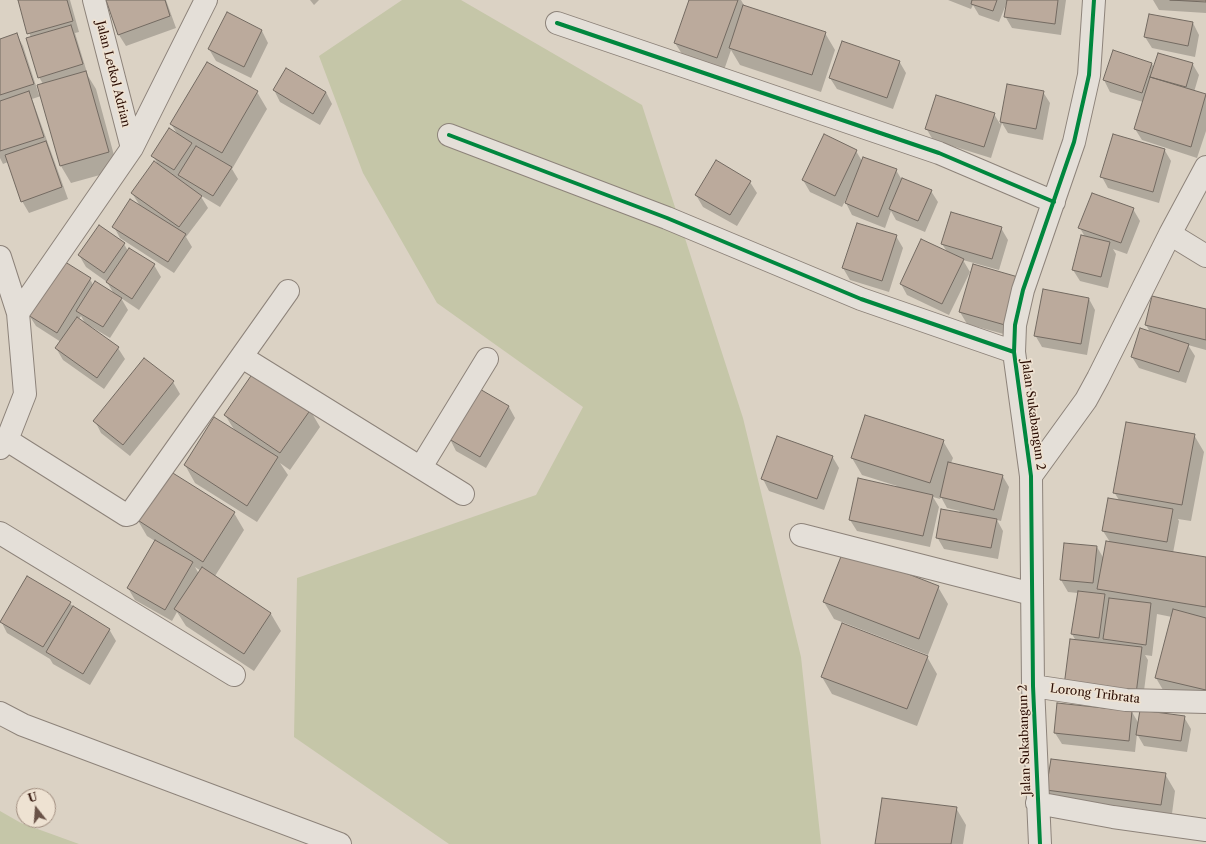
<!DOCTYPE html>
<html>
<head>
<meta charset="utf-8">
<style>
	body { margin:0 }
	#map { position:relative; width:1206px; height:844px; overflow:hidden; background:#dbd2c4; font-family:"Libre Caslon Text",serif }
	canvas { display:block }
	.north { position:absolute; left:16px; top:788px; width:40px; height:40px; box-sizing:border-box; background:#eee2d2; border:1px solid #a08d7f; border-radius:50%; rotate:343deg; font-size:11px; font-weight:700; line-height:16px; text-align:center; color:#2b0d03 }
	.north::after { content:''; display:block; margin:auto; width:14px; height:18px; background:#695247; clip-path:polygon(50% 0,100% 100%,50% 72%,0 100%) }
</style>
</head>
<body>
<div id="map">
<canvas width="1206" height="844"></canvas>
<div class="north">U</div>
</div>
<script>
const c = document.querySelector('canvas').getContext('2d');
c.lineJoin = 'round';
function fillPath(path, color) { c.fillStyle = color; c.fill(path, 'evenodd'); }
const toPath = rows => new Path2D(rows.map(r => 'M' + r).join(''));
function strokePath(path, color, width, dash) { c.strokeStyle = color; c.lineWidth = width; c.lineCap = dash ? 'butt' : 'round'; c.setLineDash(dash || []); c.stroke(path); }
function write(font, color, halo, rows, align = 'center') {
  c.font = font + ' "Libre Caslon Text",serif'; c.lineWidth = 3.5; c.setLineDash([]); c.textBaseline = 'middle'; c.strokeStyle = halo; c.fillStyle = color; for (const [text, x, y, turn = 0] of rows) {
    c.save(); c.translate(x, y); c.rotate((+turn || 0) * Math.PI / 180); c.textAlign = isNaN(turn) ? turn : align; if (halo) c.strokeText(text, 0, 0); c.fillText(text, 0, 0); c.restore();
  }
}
fillPath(toPath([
	[402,0,461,0,642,105,743,418,801,657,821,844,449,844,294,737,297,578,536,495,583,407,437,303,363,173,319,56],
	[0,811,21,823,79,844,0,844]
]), '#c5c6a8');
fillPath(toPath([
	[19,0,70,0,79,32,75,33,88,76,96,89,118,170,71,183,61,166,41,96,32,99,68,199,29,213,22,201,8,162,3,164,0,158,0,40,17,35,23,46,39,95,41,95,43,84,39,77,31,38],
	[107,0,166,0,176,28,126,46,119,35],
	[310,0,319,0,314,5],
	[690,0,741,0,745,7,825,33,835,50,821,92,740,65,731,50,724,70,682,54,675,43],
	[948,0,1066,0,1061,35,1012,28,1005,16,1007,2,999,22,979,15,973,5,971,9],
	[1153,0,1206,0,1206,13,1159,10],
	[227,14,262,31,268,43,251,78,216,61,209,49],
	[1193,23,1199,35,1195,57,1152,48,1145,37],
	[899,61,906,73,893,109,837,89,830,78],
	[1192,63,1199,75,1194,92,1206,96,1206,131,1197,158,1142,140,1135,129,1143,102,1110,92,1104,80,1152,64,1154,68],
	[1008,85,1043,92,1050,103,1043,140,1008,133,1002,123,991,158,933,140,926,128,994,114,1000,124],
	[274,90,326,92,332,104,320,125,280,102],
	[257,92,267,109,232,169,238,179,220,207,200,195,208,208,186,237,192,247,174,273,120,238,114,227,140,206,132,193,159,166,153,156,178,135,171,124],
	[1164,149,1171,161,1159,203,1108,188,1102,177],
	[856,151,862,161,896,170,902,180,931,191,938,202,925,232,896,220,891,211,885,228,852,215,846,203,848,197,847,197,842,207,810,192,803,180],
	[750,182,757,193,737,226,703,207,696,195],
	[1133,209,1140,221,1127,254,1113,249,1116,254,1108,288,1080,281,1073,270,1085,237,1080,228],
	[100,226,124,244,128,251,154,265,161,277,139,310,121,298,128,310,110,338,90,326,89,328,118,348,125,359,104,389,63,360,56,348,61,342,36,326,29,315,90,279,93,285,114,294,107,282,86,267,79,255],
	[81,316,86,325,78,320],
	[1001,228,1008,240,999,270,963,260,970,272,949,315,907,295,901,284,948,253,942,244],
	[896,236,903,248,889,292,850,280,843,268],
	[974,265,1011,336,967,324,960,312],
	[1089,299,1095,310,1087,355,1042,347,1035,335],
	[1206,310,1206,350,1188,345,1195,356,1186,383,1139,368,1132,357,1150,332,1146,325],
	[173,382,180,394,130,456,101,433,95,421],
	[509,407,515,418,486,468,456,451,450,439],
	[310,410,320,427,290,470,280,463,288,475,257,522,195,483,185,465,235,431,225,415],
	[1194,435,1204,452,1191,521,1178,519,1179,521,1173,553,1206,558,1206,705,1166,695,1156,678,1172,617,1157,614,1152,656,1145,655,1148,660,1142,706,1076,641,1072,634,1078,593,1068,592,1061,580,1097,547,1104,559,1110,542,1103,531,1119,500,1114,492],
	[943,441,953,458,951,463,1002,475,1009,487,1001,521,997,520,1003,531,998,559,944,549,937,537,960,511,947,508,941,497,940,499,933,497,939,507,930,547,857,531,850,520,897,486,862,475,852,458],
	[832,456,839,468,824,510,769,491,763,479],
	[234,513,244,530,215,576,271,614,281,631,254,671,186,626,177,612,172,621,135,600,128,588,155,541,147,536,137,519],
	[195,567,201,571,199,574],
	[938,587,948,604,928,655,834,619,824,602],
	[70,603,73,607,109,629,116,641,90,685,53,664,50,659,7,633,1,621],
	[926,655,937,674,917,726,832,694,822,677],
	[1132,712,1139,724,1184,717,1191,729,1187,752,1144,746,1137,734,1135,752,1062,744,1055,733],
	[1165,774,1175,791,1171,821,1057,807,1047,790],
	[956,808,966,825,963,844,876,844]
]), '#0003');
const building = toPath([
	[18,0,67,0,73,21,27,34,18,0],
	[106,0,165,0,170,16,118,35,106,0],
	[689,0,738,0,717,58,674,43,689,0],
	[972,0,997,0,993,11,971,4,972,0],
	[1007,0,1058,0,1055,24,1004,17,1007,0],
	[1170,0,1206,0,1206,2,1170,0],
	[743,5,826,32,812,75,729,48,743,5],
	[227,12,262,30,244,67,208,49,227,12],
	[1149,14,1193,22,1188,46,1144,37,1149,14],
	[71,25,83,64,38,78,26,38,71,25],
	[17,33,34,84,0,95,0,39,17,33],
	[842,41,900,61,887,98,829,78,842,41],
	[1113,50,1152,63,1142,93,1103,80,1113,50],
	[1158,53,1193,63,1186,87,1150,77,1158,53],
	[207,62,258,91,222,153,170,124,207,62],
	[286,68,326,92,313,114,273,90,286,68],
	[86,71,109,152,60,166,37,85,86,71],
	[1150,77,1206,94,1191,147,1134,129,1150,77],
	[1007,84,1044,91,1036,129,1000,122,1007,84],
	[29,91,44,137,0,151,0,101,29,91],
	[936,95,995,113,984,147,925,129,936,95],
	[169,128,192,143,174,170,151,156,169,128],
	[824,134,857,150,835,196,802,180,824,134],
	[1113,134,1165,149,1153,192,1100,177,1113,134],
	[46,141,62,187,21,202,5,155,46,141],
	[196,146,232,167,213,196,178,175,196,146],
	[863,157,897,169,878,217,845,203,863,157],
	[716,160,751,181,730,215,695,195,716,160],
	[154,161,202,196,179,227,131,193,154,161],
	[902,178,932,190,918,221,889,209,902,178],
	[1092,193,1134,208,1121,243,1078,228,1092,193],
	[130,199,186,234,168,262,112,227,130,199],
	[951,212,1002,227,992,259,941,244,951,212],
	[857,223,897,235,882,281,842,268,857,223],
	[99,225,125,243,104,273,78,255,99,225],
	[1081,235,1110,242,1101,277,1072,270,1081,235],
	[921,239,964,259,942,304,900,284,921,239],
	[129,248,155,264,132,299,106,282,129,248],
	[62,260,91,278,57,333,28,315,62,260],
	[973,264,1018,277,1005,325,959,312,973,264],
	[95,281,122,298,103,327,76,311,95,281],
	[1043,289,1089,298,1081,344,1034,336,1043,289],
	[1152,296,1206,309,1206,340,1145,325,1152,296],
	[77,317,119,347,97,378,55,348,77,317],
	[1140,328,1189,344,1179,372,1131,357,1140,328],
	[144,358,174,381,123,445,93,421,144,358],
	[255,370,311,409,280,453,224,415,255,370],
	[478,388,509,406,480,457,449,439,478,388],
	[865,415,944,440,930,483,851,458,865,415],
	[214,417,278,457,247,506,184,465,214,417],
	[1126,422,1195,434,1182,505,1113,493,1126,422],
	[777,436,833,456,817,499,761,479,777,436],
	[948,462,1003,475,994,510,940,497,948,462],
	[168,470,235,512,203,562,136,519,168,470],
	[858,478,933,495,923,536,849,520,858,478],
	[1108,498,1173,509,1167,542,1102,531,1108,498],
	[941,509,997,519,991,548,936,538,941,509],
	[155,540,193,562,165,610,127,588,155,540],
	[1106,541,1206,557,1206,607,1097,589,1106,541],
	[1064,543,1097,546,1093,583,1060,580,1064,543],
	[844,549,939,586,919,639,823,602,844,549],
	[202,567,271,613,244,654,174,609,202,567],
	[27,576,71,602,43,647,0,622,27,576],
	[1078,591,1105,594,1099,638,1071,634,1078,591],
	[1109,598,1151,603,1146,645,1103,639,1109,598],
	[73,606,110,629,83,674,46,652,73,606],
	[1173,609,1206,618,1206,690,1155,678,1173,609],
	[842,623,928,656,907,709,821,677,842,623],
	[1070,639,1142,647,1136,694,1064,686,1070,639],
	[1057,703,1132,711,1129,741,1054,733,1057,703],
	[1140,710,1185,716,1181,741,1136,735,1140,710],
	[1051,759,1166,773,1161,805,1046,790,1051,759],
	[882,798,957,807,951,844,875,844,882,798]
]);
fillPath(building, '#bbaa9c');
strokePath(building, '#736a61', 1);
const minor = toPath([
	[94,0,132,148],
	[557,23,939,153,1054,202],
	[449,135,667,218,861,299,1014,352],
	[1170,234,1206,256],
	[0,257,18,313,25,394,7,440,0,448],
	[18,313,132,148,206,0],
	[242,357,463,494],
	[7,440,126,515,130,514,288,291],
	[421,467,487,359],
	[1031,476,1086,400,1098,378,1170,234,1206,167],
	[0,533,234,675],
	[801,535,1032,594],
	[1033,686,1126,700,1206,702],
	[0,713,23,725,340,844],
	[1037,803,1113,817,1206,830],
	[1040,844,1033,686,1031,476,1014,352,1015,325,1023,290,1074,142,1089,75,1094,0]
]);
strokePath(minor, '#8d837a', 24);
strokePath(minor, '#e4dfd8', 22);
strokePath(toPath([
	[557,23,939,153,1054,202],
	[449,135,667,218,861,299,1014,352],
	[1040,844,1033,686,1031,476,1014,352,1015,325,1023,290,1074,142,1089,75,1094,0]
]), '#00873e', 4);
write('12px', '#2b0d03', '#eee2d2', [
	["Jalan Letkol Adrian",113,74,76],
	["Jalan Sukabangun 2",1033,415,82],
	["Lorong Tribrata",1095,694,7],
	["Jalan Sukabangun 2",1025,740,-92]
]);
</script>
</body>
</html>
